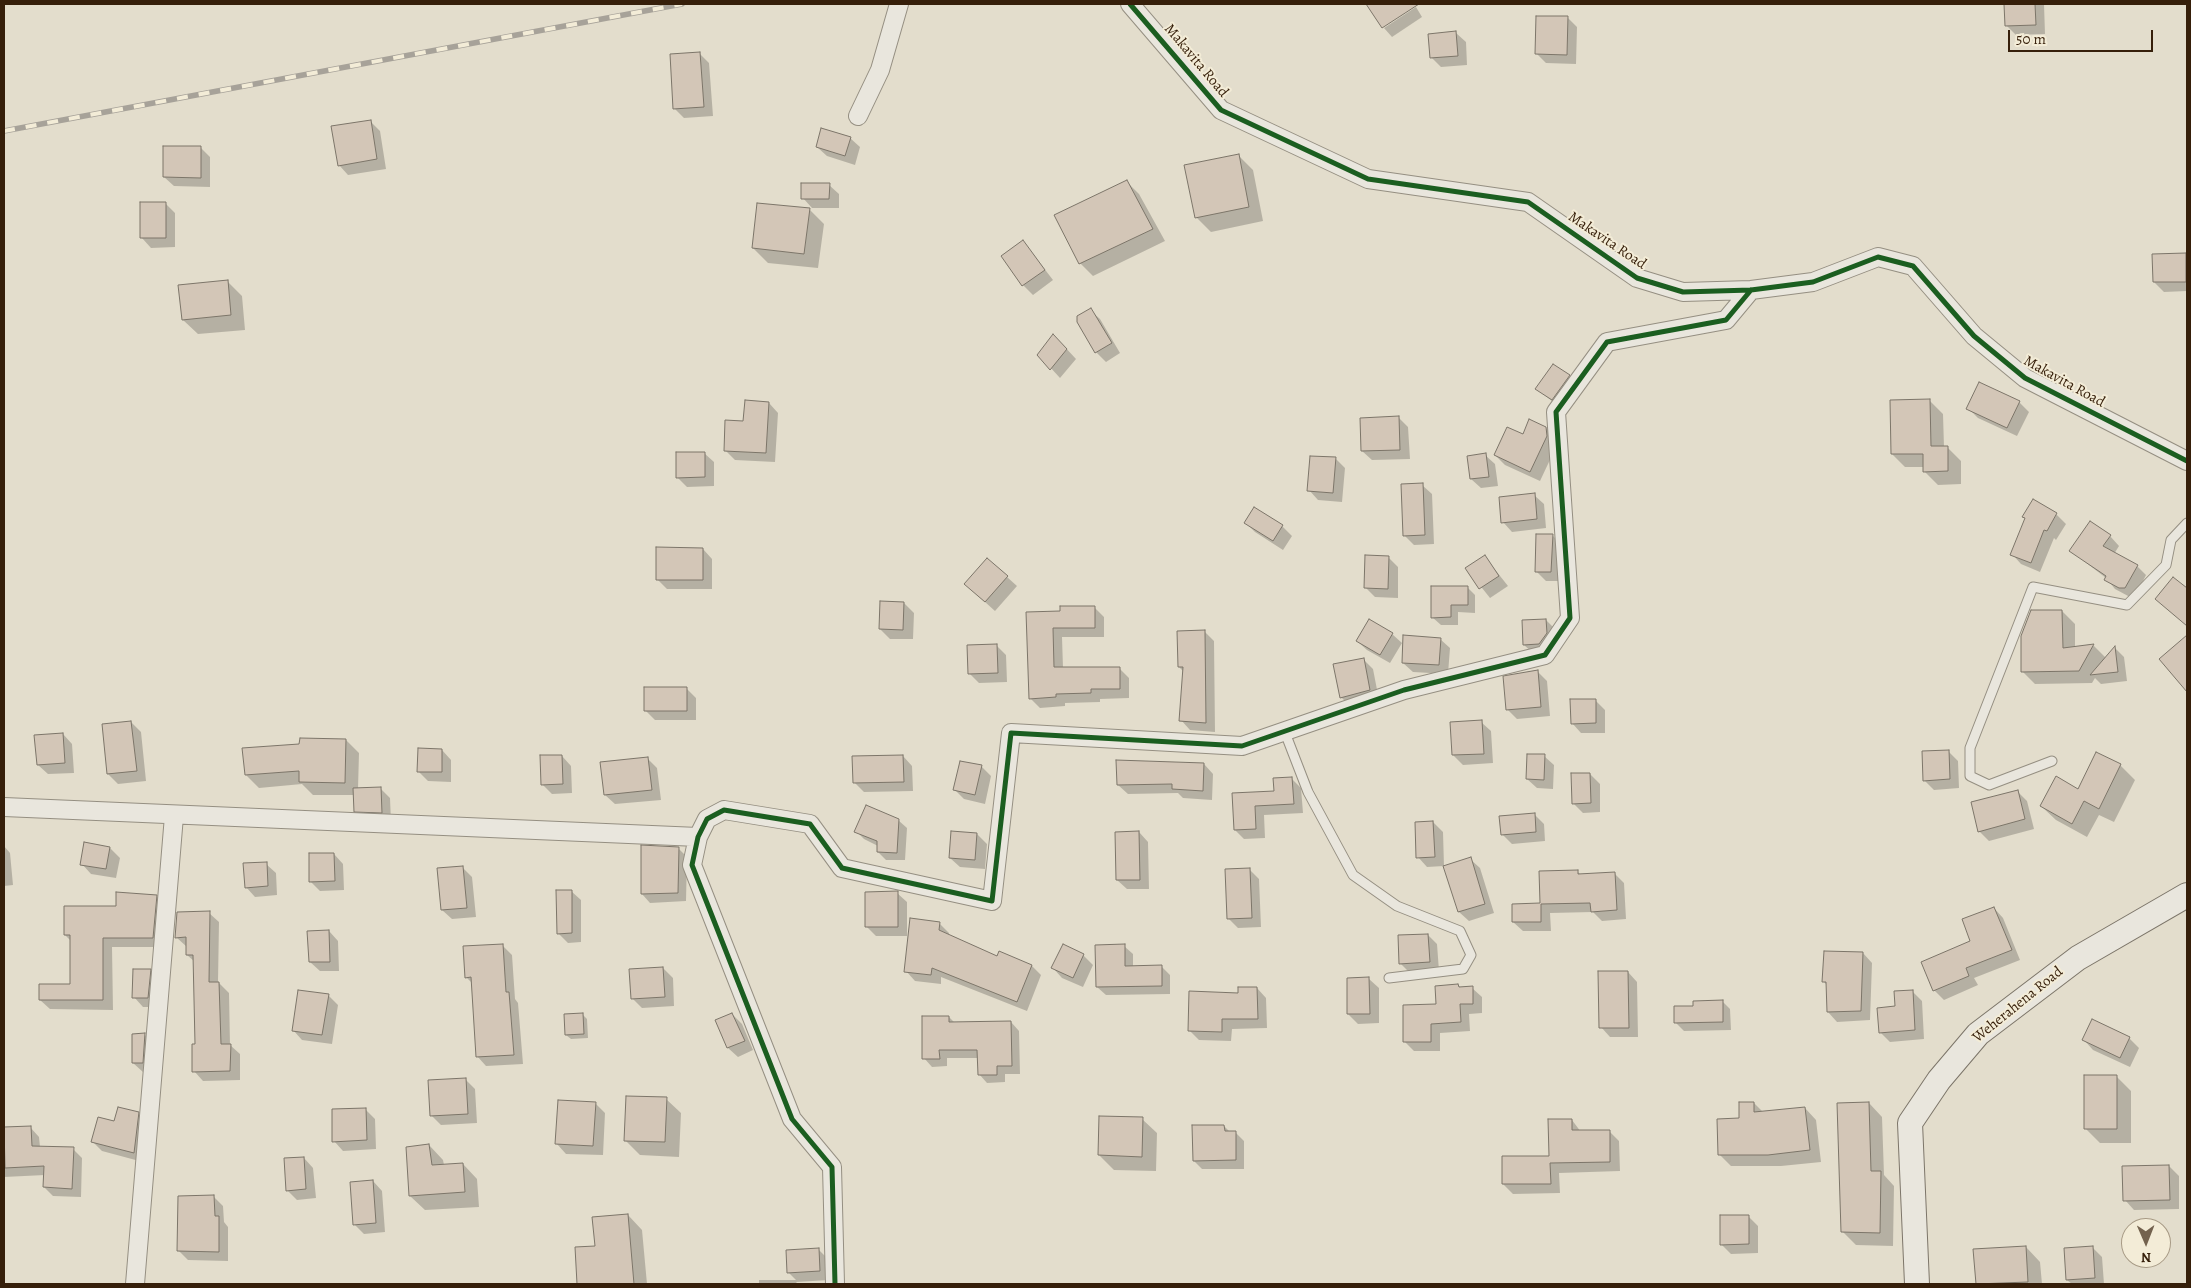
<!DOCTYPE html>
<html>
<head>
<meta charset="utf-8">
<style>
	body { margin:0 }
	#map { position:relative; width:2191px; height:1288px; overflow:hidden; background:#e3ddcc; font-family:Alegreya,serif }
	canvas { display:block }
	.frame { position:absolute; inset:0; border:5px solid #361f0a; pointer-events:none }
	.north { position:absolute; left:2121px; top:1218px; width:50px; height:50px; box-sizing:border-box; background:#f3ecd7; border:1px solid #a79a85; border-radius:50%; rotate:179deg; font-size:14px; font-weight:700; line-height:20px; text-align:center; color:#361f0a }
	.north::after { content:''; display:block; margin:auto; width:18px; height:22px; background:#73624e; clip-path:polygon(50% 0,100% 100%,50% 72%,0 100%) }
	.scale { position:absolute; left:2008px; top:30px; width:145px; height:22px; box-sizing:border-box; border:2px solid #361f0a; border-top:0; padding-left:6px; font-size:15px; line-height:18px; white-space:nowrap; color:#361f0a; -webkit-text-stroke:4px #f3ecd7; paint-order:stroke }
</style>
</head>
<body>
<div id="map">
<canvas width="2191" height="1288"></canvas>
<div class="frame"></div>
<div class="north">N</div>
<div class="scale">50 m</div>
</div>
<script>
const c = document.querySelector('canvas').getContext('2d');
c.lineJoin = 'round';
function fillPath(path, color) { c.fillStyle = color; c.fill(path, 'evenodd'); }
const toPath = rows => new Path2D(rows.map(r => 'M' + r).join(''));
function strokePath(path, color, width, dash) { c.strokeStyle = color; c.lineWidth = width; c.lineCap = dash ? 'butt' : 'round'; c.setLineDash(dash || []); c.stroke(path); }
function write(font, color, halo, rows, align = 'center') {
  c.font = font + ' Alegreya,serif'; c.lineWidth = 4; c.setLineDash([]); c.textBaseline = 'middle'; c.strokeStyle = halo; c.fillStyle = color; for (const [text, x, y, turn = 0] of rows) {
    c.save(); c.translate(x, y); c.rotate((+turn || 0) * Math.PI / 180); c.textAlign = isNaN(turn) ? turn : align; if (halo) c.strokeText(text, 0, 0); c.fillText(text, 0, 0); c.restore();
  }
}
fillPath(toPath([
	[2006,4,2044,4,2045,34,2016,35,2006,25],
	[1416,7,1422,17,1392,37,1384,28],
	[1567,17,1577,27,1576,64,1546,63,1537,54],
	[1456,33,1466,42,1467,65,1441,67,1431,57],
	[699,53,709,63,713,116,684,118,674,108],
	[371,122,380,131,386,169,348,175,339,165],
	[850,138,860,147,855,165,827,156,817,147],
	[201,148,210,157,210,187,174,186,164,177],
	[1238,155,1253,170,1263,221,1211,232,1196,217],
	[1127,182,1139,194,1165,241,1093,276,1080,263],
	[829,185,839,194,839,208,812,208,803,198],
	[165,203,175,213,175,247,151,248,142,238],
	[809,209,824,224,818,268,768,263,753,248],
	[1023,241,1053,280,1033,295,1023,285],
	[2185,254,2187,291,2164,292,2154,282],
	[227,281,242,296,245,330,198,334,183,320],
	[1090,310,1100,319,1120,353,1106,362,1096,352],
	[1063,345,1076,359,1060,378,1039,355],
	[1569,376,1579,385,1562,409,1537,389],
	[1930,401,1943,414,1944,447,1947,447,1961,461,1961,484,1938,485,1924,471,1924,467,1905,467,1892,454],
	[2019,402,2029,412,2017,436,1978,418,1968,408],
	[769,403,778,413,775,462,735,460,725,450,744,422],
	[1399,418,1408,427,1410,459,1372,460,1362,451],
	[1546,428,1556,438,1556,447,1540,481,1505,465,1495,455,1523,435],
	[704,453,714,462,714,486,687,487,677,477],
	[1485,455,1495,464,1498,486,1481,488,1471,479],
	[1335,458,1345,468,1342,502,1318,500,1309,490],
	[1422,485,1432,494,1434,544,1414,545,1404,535],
	[1534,495,1544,504,1546,528,1512,532,1503,522],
	[1254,508,1282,526,1292,536,1283,550,1255,532,1245,522],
	[2056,514,2066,524,2056,540,2054,538,2040,572,2021,564,2012,554],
	[1552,535,1562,545,1561,581,1546,581,1536,571],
	[2110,536,2119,546,2114,554,2137,566,2146,575,2135,597,2130,597,2115,589,2106,578,2071,551],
	[703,549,712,559,712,589,667,589,657,579],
	[1388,557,1398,567,1398,598,1375,597,1366,588],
	[1485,557,1508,586,1490,598,1467,569],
	[1007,577,1017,586,995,611,965,584],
	[1467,587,1475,595,1475,613,1458,612,1458,625,1441,625,1432,617],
	[904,603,914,613,913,639,890,639,880,629],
	[1094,607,1104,617,1104,637,1062,637,1063,668,1119,668,1129,678,1129,698,1100,699,1100,702,1065,703,1065,706,1040,708,1030,698,1027,613,1061,612],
	[2062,611,2075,624,2075,648,2094,646,2106,658,2115,648,2124,657,2127,681,2101,684,2095,678,2092,683,2035,684,2022,671],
	[1546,620,1556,630,1534,654,1524,645],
	[1204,631,1214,641,1215,732,1190,730,1181,720,1184,672,1179,667],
	[1392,634,1402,643,1390,663,1367,650,1357,641],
	[2187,637,2187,689,2161,659],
	[1440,639,1450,648,1448,674,1413,672,1403,663],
	[997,646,1006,655,1007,682,979,683,969,673],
	[1363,659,1373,669,1379,700,1351,707,1341,697],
	[1537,671,1547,681,1550,716,1517,719,1507,709],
	[686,688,696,698,696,720,655,720,645,710],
	[1595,700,1605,710,1605,733,1581,733,1572,723],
	[131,722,141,732,146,781,118,784,108,774,103,725],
	[1481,722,1491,731,1493,763,1463,765,1453,755],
	[63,734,72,744,74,773,48,774,38,765],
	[346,740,359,753,358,789,380,788,390,798,391,822,365,821,356,811,355,795,313,795,302,784,259,788,246,775],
	[442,750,451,760,451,782,428,781,419,772],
	[1948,751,1958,761,1959,788,1934,790,1924,780],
	[562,756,571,766,572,793,552,794,542,784],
	[903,756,912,766,913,791,864,792,854,782],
	[1544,756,1554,765,1553,789,1537,788,1527,779],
	[647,758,657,768,661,800,615,804,605,795],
	[1204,764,1213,774,1212,800,1183,798,1178,793,1128,794,1118,785],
	[2120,765,2135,780,2114,822,2099,815,2087,837,2056,820,2041,806,2079,790],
	[981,766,991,776,985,804,964,799,955,790],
	[1590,774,1600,784,1600,812,1583,813,1573,803],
	[1291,778,1301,788,1303,813,1264,815,1265,838,1244,839,1235,830,1233,794,1275,792],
	[2018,792,2027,801,2034,829,1989,841,1979,831],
	[1534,814,1544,824,1545,841,1512,844,1502,834],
	[898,820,907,828,905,860,886,860,878,852,878,846,864,839,856,831],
	[1433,822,1443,832,1444,866,1427,867,1418,857],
	[1139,832,1148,842,1149,889,1127,889,1117,880],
	[977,834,987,844,985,869,960,867,950,858],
	[85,844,110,848,120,858,116,878,91,874,82,864],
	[4,846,10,853,13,885,4,886],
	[678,848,687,857,686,901,650,903,642,894],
	[334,854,343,864,344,890,320,891,310,881],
	[1470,859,1480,868,1494,913,1469,921,1459,912,1445,867],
	[266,864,276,873,277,895,255,897,246,887],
	[462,867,472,877,476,917,452,919,442,910],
	[1249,869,1259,879,1261,927,1238,928,1228,918],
	[1577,871,1581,875,1614,873,1624,883,1626,919,1602,921,1593,912,1550,913,1551,931,1523,931,1513,922,1513,905,1541,904,1540,873],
	[571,891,581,900,581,942,568,943,558,933],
	[897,893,907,902,907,936,876,936,866,926],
	[156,896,166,905,162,947,112,947,113,1010,50,1009,40,1000,71,985,71,941,65,935,117,907],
	[1994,908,2003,918,2020,960,1974,978,1978,985,1944,1000,1934,990,1972,942],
	[209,913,219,922,218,982,229,993,230,1045,240,1054,240,1080,203,1081,194,1071,196,1045,195,962,187,955,187,947,176,937],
	[939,923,949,933,949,936,998,958,1032,966,1041,975,1027,1011,941,977,941,984,915,981,906,971],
	[329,931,338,941,339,971,320,971,310,962],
	[1428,935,1437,944,1439,971,1410,973,1400,963],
	[503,946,512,955,515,999,518,1003,523,1064,486,1066,477,1056,472,983,466,977],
	[1124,946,1133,954,1133,967,1161,966,1170,975,1170,994,1106,995,1097,987],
	[1863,953,1872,963,1870,1020,1837,1022,1828,1012,1827,985,1824,982],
	[1083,955,1093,965,1083,987,1062,978,1053,968],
	[663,968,673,978,674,1006,642,1008,632,998],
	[150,970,160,980,157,1007,143,1007,134,997],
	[1628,972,1637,982,1638,1037,1610,1037,1601,1027],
	[1369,979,1379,988,1379,1023,1358,1024,1348,1014],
	[1458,985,1461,988,1472,988,1482,997,1482,1013,1469,1014,1470,1031,1440,1033,1440,1051,1414,1051,1405,1042],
	[1257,988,1266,998,1267,1028,1232,1029,1231,1041,1199,1040,1189,1030,1240,994],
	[1912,991,1922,1001,1924,1039,1890,1042,1881,1033],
	[328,995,338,1005,332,1044,302,1040,293,1030],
	[1722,1001,1730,1009,1731,1030,1684,1031,1676,1023,1695,1007],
	[732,1014,742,1024,753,1050,738,1057,728,1048,716,1021],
	[583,1015,587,1019,588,1038,571,1039,566,1035],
	[949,1017,955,1023,1011,1022,1019,1031,1020,1074,1005,1074,1005,1082,987,1083,979,1074,979,1058,947,1058,947,1066,932,1067,924,1058],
	[2093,1021,2129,1038,2139,1048,2130,1067,2093,1050,2084,1040],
	[145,1035,154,1044,152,1072,143,1072,133,1063],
	[2116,1076,2131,1091,2131,1143,2100,1143,2086,1129],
	[466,1080,475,1089,477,1123,441,1125,431,1115],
	[666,1099,681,1113,679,1157,640,1155,625,1140],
	[595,1103,605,1113,603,1155,566,1154,557,1144],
	[1754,1103,1764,1113,1805,1108,1816,1120,1821,1162,1781,1166,1731,1166,1719,1154,1740,1120],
	[1869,1103,1882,1117,1884,1175,1894,1186,1893,1246,1856,1245,1843,1232],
	[365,1109,375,1119,376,1149,343,1151,334,1141],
	[138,1113,148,1123,143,1162,102,1151,92,1141,115,1123],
	[1142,1119,1157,1133,1156,1171,1114,1170,1099,1155],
	[1572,1120,1581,1132,1609,1131,1619,1141,1620,1171,1559,1173,1560,1193,1513,1194,1503,1184,1550,1157],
	[1224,1126,1230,1132,1235,1132,1244,1141,1244,1169,1202,1169,1194,1161],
	[30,1127,39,1137,40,1147,73,1149,82,1158,81,1197,53,1196,44,1187,45,1175,4,1177,4,1129],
	[429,1145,443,1160,444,1165,463,1164,477,1179,479,1207,425,1210,410,1196],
	[304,1158,313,1168,316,1198,297,1200,287,1190],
	[2169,1166,2179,1176,2179,1209,2134,1210,2125,1200],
	[373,1181,382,1191,385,1232,364,1234,354,1224],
	[214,1197,223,1206,224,1222,228,1227,228,1261,188,1260,179,1251],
	[628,1215,642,1230,647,1284,578,1284,577,1248,596,1247],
	[1748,1216,1758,1226,1758,1253,1731,1254,1721,1244],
	[2026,1247,2040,1262,2042,1284,1977,1284,1975,1250],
	[2092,1247,2102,1257,2104,1284,2072,1284,2067,1280],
	[818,1249,828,1259,829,1280,796,1282,798,1284,759,1284,759,1280,796,1280,788,1272]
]), '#0003');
const building = toPath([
	[1366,4,1419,4,1382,28,1366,4],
	[2004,4,2035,4,2036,25,2005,26,2004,4],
	[1536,16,1568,16,1567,55,1535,54,1536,16],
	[1456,31,1458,56,1430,58,1428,34,1456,31],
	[700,52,704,107,673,109,670,54,700,52],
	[371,120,377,159,338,166,331,126,371,120],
	[821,128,851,137,845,156,816,147,821,128],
	[163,146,201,146,201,178,163,177,163,146],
	[1239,154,1249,207,1195,218,1184,165,1239,154],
	[1127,180,1153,229,1079,264,1054,215,1127,180],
	[801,183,830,183,829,199,801,199,801,183],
	[140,202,166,202,166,238,140,238,140,202],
	[757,203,810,208,804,254,752,248,757,203],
	[1023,240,1045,270,1022,286,1001,256,1023,240],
	[2186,253,2186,282,2153,282,2152,254,2186,253],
	[228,280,231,315,182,320,178,285,228,280],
	[1091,308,1112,343,1095,353,1077,322,1077,316,1091,308],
	[1053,334,1067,349,1050,370,1037,355,1053,334],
	[1553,364,1570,375,1552,400,1535,389,1553,364],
	[1979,382,2020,401,2007,428,1966,409,1979,382],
	[1930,399,1931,446,1948,446,1948,471,1923,472,1923,454,1891,454,1890,400,1930,399],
	[745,400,769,402,766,453,724,451,725,420,743,421,745,400],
	[1399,416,1400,450,1361,451,1360,418,1399,416],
	[1529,419,1546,427,1547,436,1530,472,1494,455,1507,427,1523,434,1529,419],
	[676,452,705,452,705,477,676,478,676,452],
	[1486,453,1489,477,1470,479,1467,456,1486,453],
	[1310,456,1336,457,1333,493,1307,491,1310,456],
	[1423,483,1425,535,1403,536,1401,484,1423,483],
	[1535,493,1537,519,1501,523,1499,497,1535,493],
	[2033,499,2057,513,2047,531,2044,530,2031,563,2010,555,2025,518,2022,517,2033,499],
	[1254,507,1283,525,1273,541,1244,523,1254,507],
	[2090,521,2111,535,2103,546,2138,565,2125,588,2119,588,2104,580,2106,576,2069,551,2090,521],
	[1536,534,1553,534,1551,572,1535,572,1536,534],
	[656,547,703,548,703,580,656,580,656,547],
	[1365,555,1389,556,1388,589,1364,588,1365,555],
	[1485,555,1499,576,1479,589,1465,568,1485,555],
	[987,558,1008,576,985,602,964,584,987,558],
	[2173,577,2187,588,2187,626,2155,599,2173,577],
	[1431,586,1468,586,1468,605,1451,605,1451,617,1431,618,1431,586],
	[880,601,904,602,903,630,879,629,880,601],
	[1060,606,1095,606,1095,628,1053,628,1054,667,1120,667,1120,689,1091,689,1091,693,1056,694,1056,697,1029,699,1026,612,1060,611,1060,606],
	[2031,610,2062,610,2063,648,2094,644,2079,671,2021,672,2021,636,2031,610],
	[1369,619,1393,633,1380,655,1356,641,1369,619],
	[1546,619,1547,633,1539,644,1523,645,1522,620,1546,619],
	[1205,630,1206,723,1179,721,1183,667,1178,667,1177,631,1205,630],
	[1403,635,1441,638,1439,665,1402,663,1403,635],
	[2187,635,2187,692,2159,659,2187,635],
	[997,644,998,673,968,674,967,645,997,644],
	[2115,646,2118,672,2090,675,2115,646],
	[1364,658,1370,690,1340,698,1333,664,1364,658],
	[1538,670,1541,707,1506,710,1503,676,1538,670],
	[644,687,687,687,687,711,644,711,644,687],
	[1570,699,1596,699,1596,723,1571,724,1570,699],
	[1482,720,1484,754,1452,755,1450,722,1482,720],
	[131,721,137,771,107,774,102,724,131,721],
	[63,733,65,763,37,765,34,735,63,733],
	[300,738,346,739,345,783,299,782,299,771,245,775,242,748,299,744,300,738],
	[418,748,442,749,442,772,417,772,418,748],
	[1949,750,1950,779,1923,781,1922,751,1949,750],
	[2096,752,2121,764,2099,809,2084,801,2072,824,2040,806,2056,776,2078,789,2096,752],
	[1527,754,1545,754,1544,780,1526,779,1527,754],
	[540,755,562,755,563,784,541,785,540,755],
	[903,755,904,782,853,783,852,756,903,755],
	[648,757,652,790,604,795,600,762,648,757],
	[1116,760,1204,763,1203,791,1172,789,1172,784,1117,785,1116,760],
	[960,761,982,765,975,795,953,790,960,761],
	[1571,773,1590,773,1591,803,1572,804,1571,773],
	[1292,777,1294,804,1255,806,1256,829,1234,830,1232,793,1274,791,1273,778,1292,777],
	[381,787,382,813,354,812,353,788,381,787],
	[2018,790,2025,819,1978,832,1971,802,2018,790],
	[866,805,899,819,897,853,877,852,877,841,854,832,866,805],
	[1535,813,1536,832,1501,835,1499,816,1535,813],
	[1433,821,1435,857,1416,858,1415,822,1433,821],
	[951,831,977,833,975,860,949,858,951,831],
	[1139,831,1140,880,1116,880,1115,832,1139,831],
	[84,842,110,847,106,869,80,865,84,842],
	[641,845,679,847,678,893,641,894,641,845],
	[309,853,334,853,335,881,309,882,309,853],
	[1471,857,1485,904,1458,912,1443,866,1471,857],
	[267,862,268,886,245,888,243,863,267,862],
	[463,866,467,908,441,910,437,868,463,866],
	[1250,868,1252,918,1227,919,1225,869,1250,868],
	[1578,870,1578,874,1615,872,1617,910,1591,912,1590,903,1541,904,1541,922,1512,922,1512,904,1540,903,1539,871,1578,870],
	[556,890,572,890,572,933,557,934,556,890],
	[898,891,898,927,865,927,865,892,898,891],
	[116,892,157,895,153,938,103,938,103,1000,39,1000,39,984,70,984,70,935,64,935,64,906,116,906,116,892],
	[1994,907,2012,950,1966,968,1969,976,1933,991,1921,962,1970,941,1962,919,1994,907],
	[210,911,209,982,219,982,221,1044,231,1044,230,1071,192,1072,192,1044,195,1044,193,955,186,955,186,937,175,938,177,912,210,911],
	[910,918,940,922,939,930,997,956,999,951,1032,965,1017,1002,932,968,931,975,904,972,910,918],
	[329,930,330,962,309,962,307,931,329,930],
	[1428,934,1430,962,1399,964,1398,935,1428,934],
	[503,944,506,992,509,992,514,1055,476,1057,471,977,465,978,463,946,503,944],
	[1063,944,1084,954,1073,978,1051,968,1063,944],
	[1125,944,1125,966,1162,965,1162,986,1096,987,1095,945,1125,944],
	[1824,951,1863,952,1861,1011,1827,1012,1826,982,1822,982,1824,951],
	[663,967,665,997,631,999,629,969,663,967],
	[133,969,151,969,148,998,132,998,133,969],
	[1598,971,1628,971,1629,1028,1599,1028,1598,971],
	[1369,977,1370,1014,1347,1014,1347,978,1369,977],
	[1458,984,1459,987,1473,986,1473,1004,1460,1004,1461,1022,1431,1024,1431,1042,1403,1042,1403,1005,1436,1004,1435,986,1458,984],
	[1238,987,1257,987,1258,1019,1222,1019,1222,1032,1188,1031,1189,991,1238,993,1238,987],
	[298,990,329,994,322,1035,292,1031,298,990],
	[1913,990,1915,1030,1879,1033,1877,1008,1895,1006,1894,991,1913,990],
	[1723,1000,1723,1022,1674,1023,1674,1006,1693,1006,1693,1001,1723,1000],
	[583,1013,584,1034,565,1035,564,1014,583,1013],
	[732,1013,745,1041,727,1048,715,1020,732,1013],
	[922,1016,949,1016,949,1022,1011,1021,1012,1066,997,1066,997,1075,978,1075,977,1050,939,1050,940,1059,922,1059,922,1016],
	[2092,1019,2130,1037,2120,1058,2082,1040,2092,1019],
	[145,1033,143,1063,132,1063,132,1034,145,1033],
	[2084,1075,2117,1075,2117,1129,2084,1129,2084,1075],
	[466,1078,468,1114,430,1116,428,1080,466,1078],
	[626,1096,667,1097,665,1142,624,1141,626,1096],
	[558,1100,596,1102,593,1146,555,1144,558,1100],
	[1739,1102,1754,1102,1754,1112,1805,1107,1810,1150,1768,1155,1718,1155,1717,1119,1739,1118,1739,1102],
	[1869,1102,1871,1171,1881,1171,1880,1233,1841,1232,1837,1103,1869,1102],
	[118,1107,139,1112,134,1153,91,1142,98,1117,114,1121,118,1107],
	[366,1108,367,1140,332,1142,332,1109,366,1108],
	[1099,1116,1143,1117,1142,1157,1098,1155,1099,1116],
	[1548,1119,1572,1119,1572,1130,1610,1130,1610,1162,1550,1163,1551,1184,1502,1184,1502,1156,1549,1156,1548,1119],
	[1192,1125,1224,1125,1225,1131,1236,1131,1236,1160,1193,1161,1192,1125],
	[31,1126,32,1146,74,1147,72,1189,43,1187,44,1166,5,1168,4,1127,31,1126],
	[429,1144,432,1165,463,1163,465,1192,409,1196,406,1147,429,1144],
	[304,1157,306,1189,286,1191,284,1158,304,1157],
	[2169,1165,2170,1200,2123,1201,2122,1166,2169,1165],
	[373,1180,376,1223,353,1225,350,1182,373,1180],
	[214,1195,215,1216,219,1216,219,1252,177,1251,178,1196,214,1195],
	[628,1214,634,1284,577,1284,575,1247,595,1246,592,1217,628,1214],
	[1720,1215,1749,1215,1749,1244,1720,1245,1720,1215],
	[2026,1246,2028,1282,1976,1284,1973,1249,2026,1246],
	[2093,1246,2095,1278,2066,1280,2064,1248,2093,1246],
	[819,1248,820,1271,787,1273,786,1250,819,1248]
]);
fillPath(building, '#d3c6b7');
strokePath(building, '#7c7569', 1);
const service = toPath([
	[1284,730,1308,792,1353,875,1397,906,1460,931,1471,955,1463,969,1389,978],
	[2052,761,1989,785,1970,776,1970,748,2033,587,2127,605,2166,565,2171,540,2187,523]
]);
const minor = toPath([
	[1130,4,1221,110,1368,179,1528,202,1637,278,1683,292,1751,290,1813,282,1878,257,1913,266,1974,336,2025,378,2187,461],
	[858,116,880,70,899,4],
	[4,807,698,837],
	[135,1284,174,816],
	[835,1284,832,1167,792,1119,692,865,698,837,707,819,724,810,810,824,842,868,992,901,1011,733,1242,746,1404,690,1545,655,1570,618,1556,412,1607,342,1726,320,1751,290]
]);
const secondary = toPath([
	[1917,1284,1910,1123,1939,1080,1978,1034,2078,958,2187,895]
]);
strokePath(service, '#958f82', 11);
strokePath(minor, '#958f82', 20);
strokePath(secondary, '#7c7569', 26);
strokePath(service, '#e9e6dd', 9);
strokePath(minor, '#e9e6dd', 18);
strokePath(secondary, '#e9e6dd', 24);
const rail = toPath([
	[4,131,682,4]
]);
strokePath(rail, '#a7a299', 5.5);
strokePath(rail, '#f3ecd7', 4, [11]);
strokePath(toPath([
	[1130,4,1221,110,1368,179,1528,202,1637,278,1683,292,1751,290,1813,282,1878,257,1913,266,1974,336,2025,378,2187,461],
	[835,1284,832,1167,792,1119,692,865,698,837,707,819,724,810,810,824,842,868,992,901,1011,733,1242,746,1404,690,1545,655,1570,618,1556,412,1607,342,1726,320,1751,290]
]), '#1b5e20', 5);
write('15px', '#361f0a', '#f3ecd7', [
	["Makavita Road",1196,61,50],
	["Makavita Road",1607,241,34],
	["Makavita Road",2064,382,29],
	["Weherahena Road",2018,1005,-39]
]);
</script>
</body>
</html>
